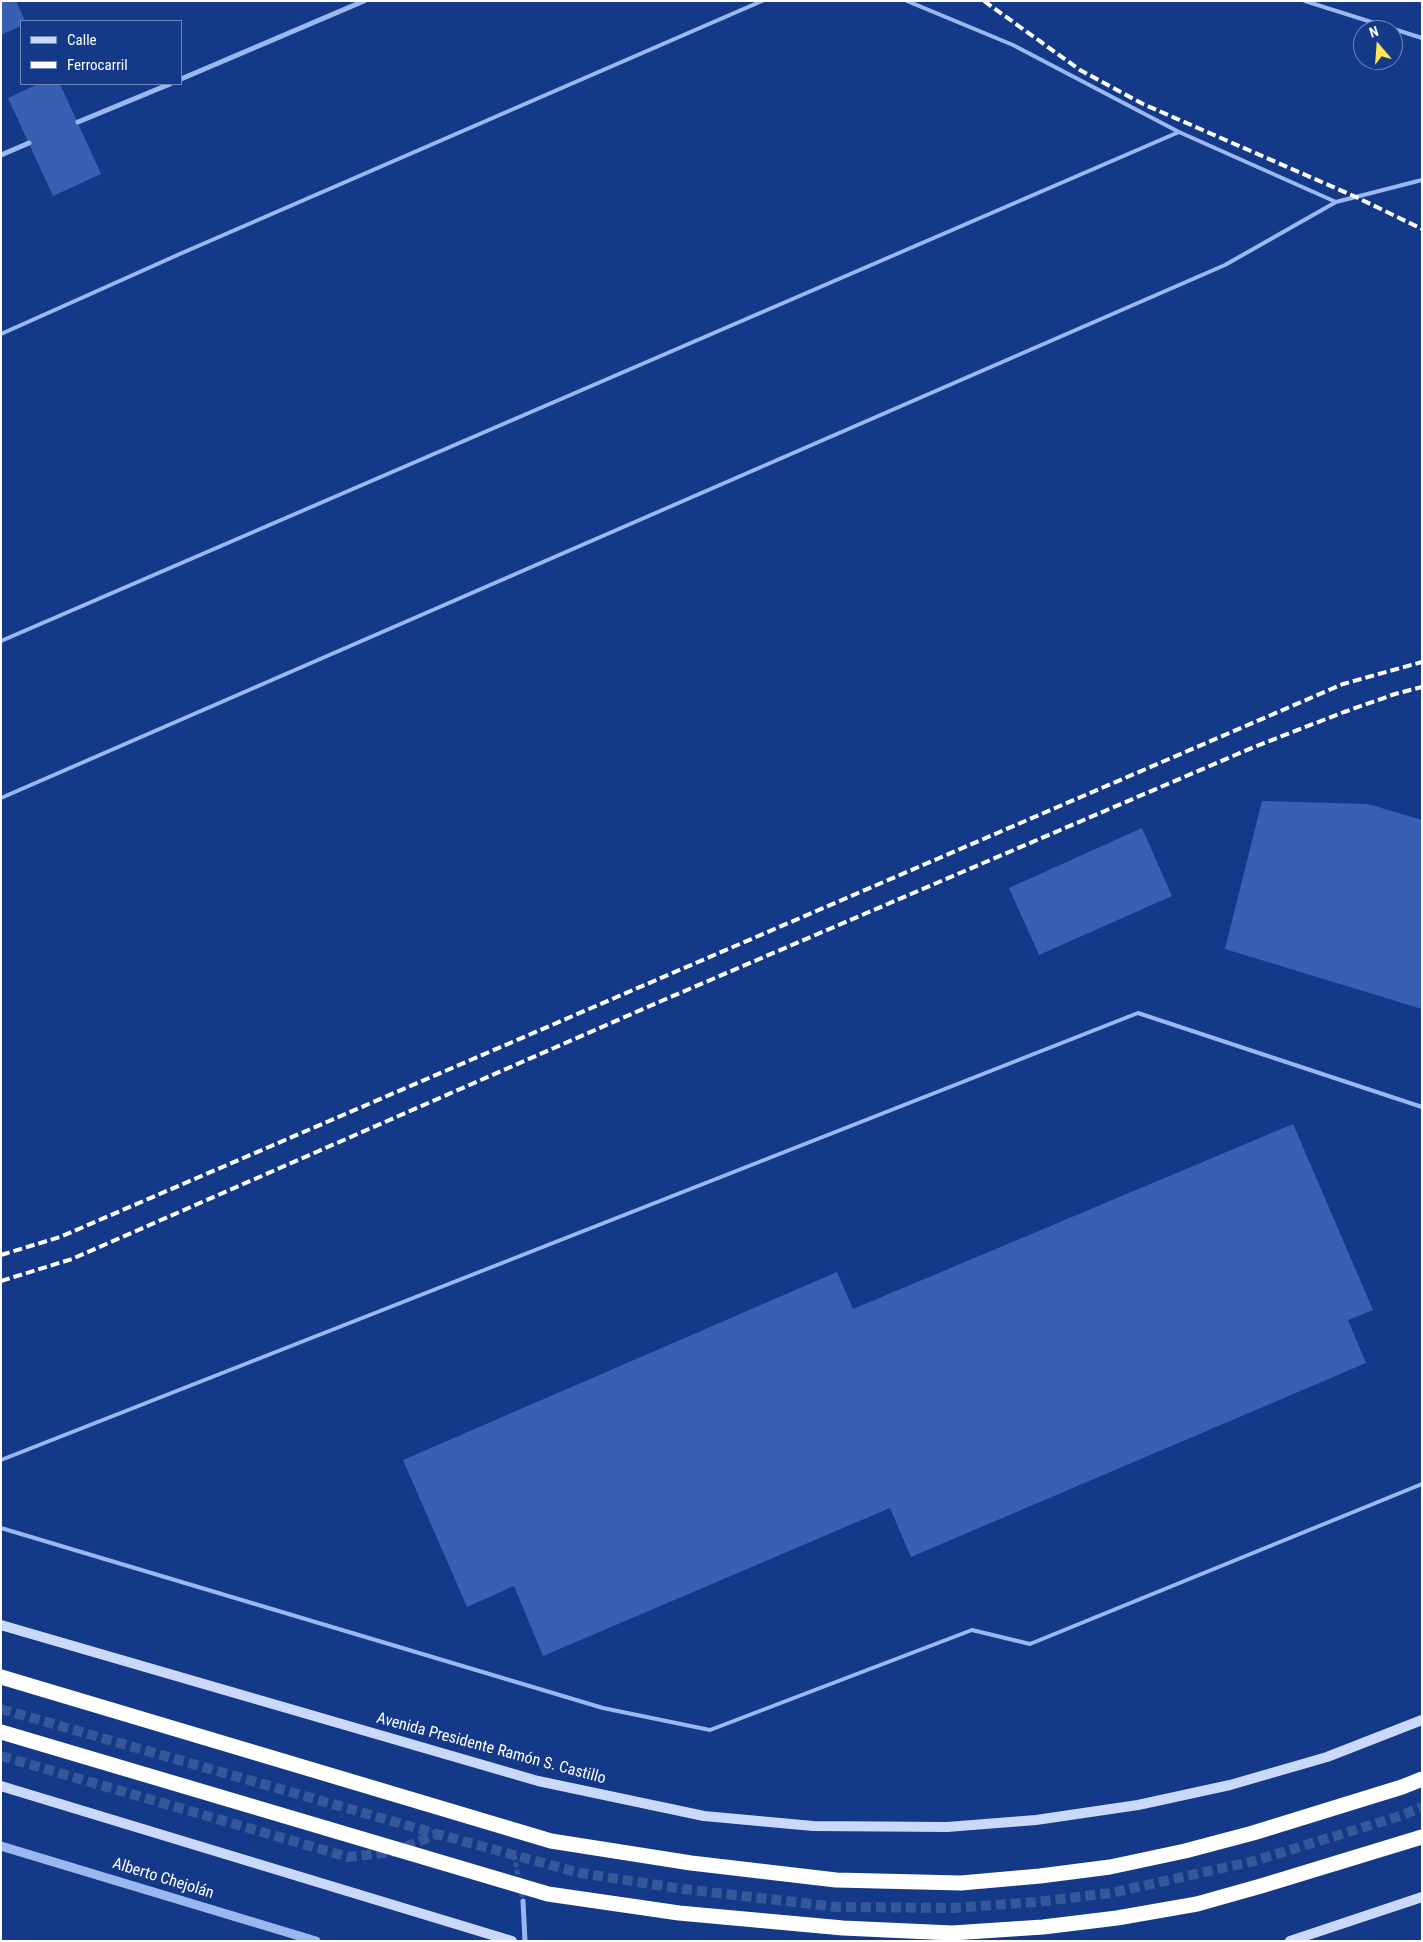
<!DOCTYPE html>
<html>
<head>
<meta charset="utf-8">
<style>
	body { margin:0 }
	#map { position:relative; width:1423px; height:1942px; overflow:hidden; background:#143989; font-family:"Roboto Condensed",sans-serif }
	canvas { display:block }
	.frame { position:absolute; inset:0; border:2px solid #fff; pointer-events:none }
	.legend { position:absolute; left:20px; top:20px; width:162px; height:65px; box-sizing:border-box; background:#143989; border:1px solid #7288b8; margin:0; padding:6px 9px; list-style:none; font-size:15px; color:#fff }
	.legend li { display:flex; align-items:center; gap:10px; height:25px }
	.legend b { width:25px; border:1px solid #7288b8 }
	.north { position:absolute; left:1353px; top:20px; width:50px; height:50px; box-sizing:border-box; background:#143989; border:1px solid #7288b8; border-radius:50%; rotate:342deg; font-size:14px; font-weight:700; line-height:20px; text-align:center; color:#fff }
	.north::after { content:''; display:block; margin:auto; width:18px; height:22px; background:#ffe359; clip-path:polygon(50% 0,100% 100%,50% 72%,0 100%) }
</style>
</head>
<body>
<div id="map">
<canvas width="1423" height="1942"></canvas>
<div class="frame"></div>
<ul class="legend">
<li><b style="height:6px;background:#c9d8fb"></b>Calle</li>
<li><b style="height:6px;background:#fff"></b>Ferrocarril</li>
</ul>
<div class="north">N</div>
</div>
<script>
const c = document.querySelector('canvas').getContext('2d');
c.lineJoin = 'round';
function fillPath(path, color) { c.fillStyle = color; c.fill(path, 'evenodd'); }
const toPath = rows => new Path2D(rows.map(r => 'M' + r).join(''));
function strokePath(path, color, width, dash) { c.strokeStyle = color; c.lineWidth = width; c.lineCap = dash ? 'butt' : 'round'; c.setLineDash(dash || []); c.stroke(path); }
function write(font, color, halo, rows, align = 'center') {
  c.font = font + ' "Roboto Condensed",sans-serif'; c.lineWidth = 5; c.setLineDash([]); c.textBaseline = 'middle'; c.strokeStyle = halo; c.fillStyle = color; for (const [text, x, y, turn = 0] of rows) {
    c.save(); c.translate(x, y); c.rotate((+turn || 0) * Math.PI / 180); c.textAlign = isNaN(turn) ? turn : align; if (halo) c.strokeText(text, 0, 0); c.fillText(text, 0, 0); c.restore();
  }
}
fillPath(toPath([
	[1,1,16,1,25,21,21,21,21,26,1,35],
	[38,84,60,84,101,174,53,196,8,98],
	[1262,801,1368,804,1422,820,1422,1009,1225,949],
	[1142,828,1172,896,1039,955,1009,888],
	[1293,1124,1373,1310,1348,1320,1366,1363,911,1557,890,1508,543,1656,514,1586,467,1607,403,1460,837,1272,853,1309]
]), '#385fb2');
strokePath(toPath([
	[514,1855,523,1901]
]), '#37579b', 5, [5, 2.5]);
strokePath(toPath([
	[1,1709,437,1834,580,1873,683,1889,837,1907,952,1908,1036,1902,1111,1893,1254,1861,1400,1816,1422,1807],
	[1,1756,348,1857,393,1852,437,1834]
]), '#37579b', 10, [10, 5]);
strokePath(toPath([
	[1305,1,1422,38],
	[1179,132,1336,202,1422,180],
	[1,334,182,253,762,1],
	[1,641,1179,132,1013,45,907,1],
	[1,798,1225,265,1336,202],
	[1,1460,1138,1013,1422,1107],
	[1,1528,603,1708,710,1730,972,1630,1030,1644,1422,1484]
]), '#9bb7f0', 4);
strokePath(toPath([
	[181,79,364,1],
	[78,122,170,84],
	[1,155,29,143],
	[523,1901,525,1941]
]), '#9bb7f0', 5);
strokePath(toPath([
	[1,1846,316,1941]
]), '#9bb7f0', 9);
strokePath(toPath([
	[1,1625,538,1781,704,1816,813,1826,947,1827,1036,1820,1138,1805,1230,1785,1327,1757,1422,1720],
	[1,1786,512,1941],
	[1290,1941,1422,1897]
]), '#c9d8fb', 10);
strokePath(toPath([
	[1,1677,551,1841,691,1863,836,1880,961,1883,1040,1876,1110,1867,1185,1851,1253,1833,1402,1787,1422,1779]
]), '#fff', 15);
strokePath(toPath([
	[984,1,1080,70,1143,104,1356,197,1422,229],
	[1,1255,60,1237,1343,684,1422,662],
	[1,1281,72,1259,659,1002,1254,747,1344,712,1395,694,1422,687]
]), '#fff', 4, [9, 4]);
strokePath(toPath([
	[1,1732,548,1894,679,1913,843,1928,952,1933,1043,1927,1117,1918,1197,1904,1261,1886,1422,1837]
]), '#fff', 15);
write('16px', '#fff', '#143989', [
	["Avenida Presidente Ramón S. Castillo",491,1749,15],
	["Alberto Chejolán",163,1879,17]
]);
</script>
</body>
</html>
